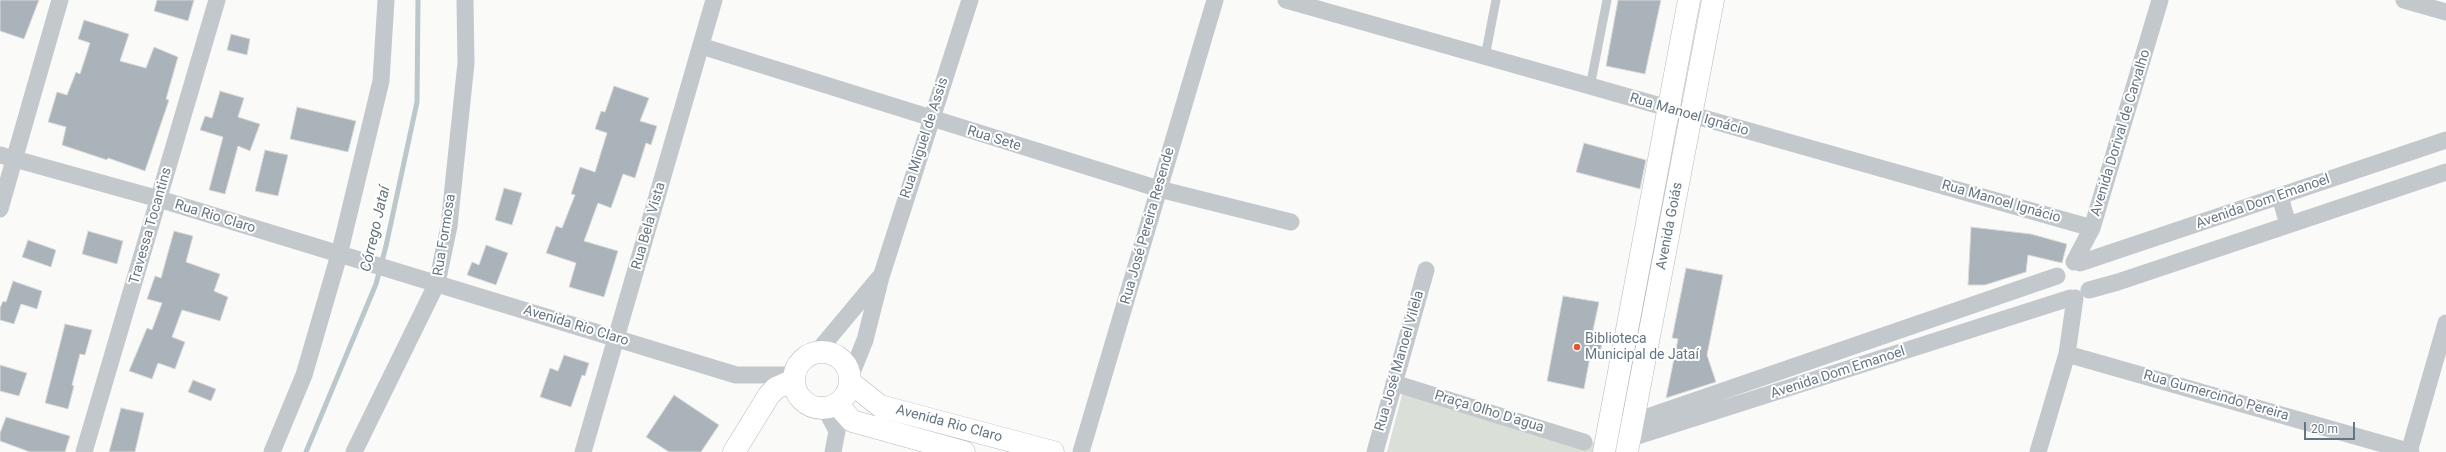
<!DOCTYPE html>
<html>
<head>
<meta charset="utf-8">
<style>
	body { margin:0 }
	#map { position:relative; width:2446px; height:452px; overflow:hidden; background:#fafaf8; font-family:Roboto,sans-serif }
	canvas { display:block }
	.scale { position:absolute; left:2304px; top:422px; width:51px; height:18px; box-sizing:border-box; border:2px solid #657683; border-top:0; padding-left:5px; font-size:12px; line-height:14px; white-space:nowrap; color:#657683; -webkit-text-stroke:3px #fff; paint-order:stroke }
</style>
</head>
<body>
<div id="map">
<canvas width="2446" height="452"></canvas>
<div class="scale">20 m</div>
</div>
<script>
const c = document.querySelector('canvas').getContext('2d');
c.lineJoin = 'round';
function fillPath(path, color) { c.fillStyle = color; c.fill(path, 'evenodd'); }
const toPath = rows => new Path2D(rows.map(r => 'M' + r).join(''));
function strokePath(path, color, width, dash) { c.strokeStyle = color; c.lineWidth = width; c.lineCap = dash ? 'butt' : 'round'; c.setLineDash(dash || []); c.stroke(path); }
function write(font, color, halo, rows, align = 'center') {
  c.font = font + ' Roboto,sans-serif'; c.lineWidth = 4; c.setLineDash([]); c.textBaseline = 'middle'; c.strokeStyle = halo; c.fillStyle = color; for (const [text, x, y, turn = 0] of rows) {
    c.save(); c.translate(x, y); c.rotate((+turn || 0) * Math.PI / 180); c.textAlign = isNaN(turn) ? turn : align; if (halo) c.strokeText(text, 0, 0); c.fillText(text, 0, 0); c.restore();
  }
}
fillPath(toPath([
	[1403,391,1599,444,1597,452,1387,452]
]), '#dadfd7');
strokePath(toPath([
	[306,452,376,284,386,246,417,102,418,0]
]), '#bbc7cb', 5);
const building = toPath([
	[0,0,39,0,24,39,0,31,0,0],
	[157,0,194,0,188,21,154,11,157,0],
	[1618,0,1661,0,1645,74,1606,66,1618,0],
	[84,20,129,34,120,61,146,68,154,47,178,57,166,99,169,100,145,171,108,158,107,160,62,145,66,127,48,122,57,92,67,95,76,72,80,74,90,43,78,39,84,20],
	[231,34,250,39,247,55,227,50,231,34],
	[614,86,649,98,640,121,657,126,651,145,646,143,635,178,623,174,611,208,598,203,584,241,618,251,604,297,569,287,576,263,546,253,556,226,562,228,575,195,571,194,580,167,595,172,607,133,595,129,601,111,605,112,614,86],
	[220,91,244,98,238,117,260,124,250,151,238,146,225,194,209,190,223,137,200,130,205,116,212,118,220,91],
	[297,107,356,121,348,152,290,139,297,107],
	[1584,143,1646,160,1640,189,1576,172,1584,143],
	[265,150,288,155,278,196,255,191,265,150],
	[504,188,522,193,512,225,495,220,504,188],
	[1971,227,2031,234,2067,244,2062,263,2028,255,2026,272,1985,285,1968,285,1971,227],
	[88,231,123,241,117,264,82,254,88,231],
	[174,231,193,236,186,262,220,274,214,291,228,297,220,321,182,310,172,337,185,342,175,369,158,363,152,379,129,371,147,328,152,330,162,303,147,299,155,276,161,278,174,231],
	[28,240,56,250,51,267,22,257,28,240],
	[486,245,508,253,496,285,467,275,472,262,479,265,486,245],
	[1686,268,1723,275,1707,355,1716,382,1666,398,1678,339,1672,338,1686,268],
	[13,281,42,291,37,309,21,304,14,324,0,320,0,308,3,301,6,302,13,281],
	[1563,296,1599,302,1592,335,1603,337,1599,359,1590,357,1584,389,1547,381,1563,296],
	[65,324,92,330,85,355,80,354,72,385,74,386,68,409,45,403,65,324],
	[564,355,589,363,585,376,582,375,571,407,540,397,550,368,558,371,564,355],
	[0,365,27,373,19,396,0,391,0,365],
	[193,380,216,389,211,401,188,392,193,380],
	[674,395,719,425,701,452,669,452,646,437,674,395],
	[121,408,144,413,135,452,109,452,121,408],
	[6,417,70,436,65,452,30,452,0,441,0,433,6,417]
]);
fillPath(building, '#aab3b9');
strokePath(building, '#dcdcda', 1);
const secondary = toPath([
	'794 380a28 28 0 1 1 56 0a28 28 0 1 1-56 0Z',
	[851,383,880,406,1053,452],
	[837,404,852,421,964,452],
	[734,452,769,395,776,388,794,380],
	[1604,452,1689,0],
	[1627,452,1713,0]
]);
strokePath(secondary, '#b3babf', 23);
strokePath(toPath([
	[1485,57,1496,0],
	[1590,87,1607,0]
]), '#c3c8cc', 9);
strokePath(toPath([
	[1286,0,2092,228],
	[2404,0,2446,12],
	[701,46,1159,189,1291,222],
	[0,155,159,199,736,375,794,375],
	[2280,196,2288,225],
	[0,209,60,0],
	[2074,262,2092,228,2160,0],
	[2080,263,2446,140],
	[2089,290,2118,282,2446,172],
	[818,351,879,278],
	[2067,354,2411,452],
	[851,375,865,340,881,277,970,0],
	[1394,383,1584,442],
	[825,408,837,431,833,452],
	[1624,425,2057,276],
	[1619,442,2070,298],
	[84,452,217,0],
	[272,452,304,375,339,255,381,81,386,0],
	[354,452,437,283,449,226,466,63,465,0],
	[583,452,714,0],
	[1081,452,1215,0],
	[1375,452,1426,270],
	[2038,452,2067,354,2075,298],
	[2409,452,2446,323]
]), '#c3c8cc', 17);
strokePath(secondary, '#fff', 22);
for (const [x, y, r, color] of [
	[1577,347,4,"#e4572e"]
]) { const dot = new Path2D(); dot.arc(x, y, r, 0, 2 * Math.PI); c.fillStyle = color; c.fill(dot); strokePath(dot, '#fff', 1.5); }
write('14px', '#657683', '#fff', [
	["Rua Manoel Ignácio",1689,115,16],
	["Avenida Dorival de Carvalho",2121,133,-73],
	["Rua Miguel de Assis",925,138,-72],
	["Rua Sete",994,139,17],
	["Rua Manoel Ignácio",2001,202,16],
	["Avenida Dom Emanoel",2263,202,-19],
	["Rua Rio Claro",215,217,17],
	["Travessa Tocantins",151,226,-74],
	["Rua Bela Vista",649,226,-74],
	["Rua José Pereira Resende",1148,226,-74],
	["Avenida Goiás",1670,226,-79],
	["Rua Formosa",445,235,-81],
	["Avenida Rio Claro",576,326,17],
	["Rua José Manoel Vilela",1400,361,-74],
	["Avenida Dom Emanoel",1838,373,-18],
	["Rua Gumercindo Pereira",2216,396,16],
	["Praça Olho D'agua",1489,412,17],
	["Avenida Rio Claro",949,424,15]
]);
write('14px', '#657683', '#fff', [
	["Biblioteca",1585,339],
	["Municipal de Jataí",1585,355]
], 'left');
write('italic 15px', '#60757c', '#fff', [
	["Córrego Jataí",376,229,-77]
]);
</script>
</body>
</html>
